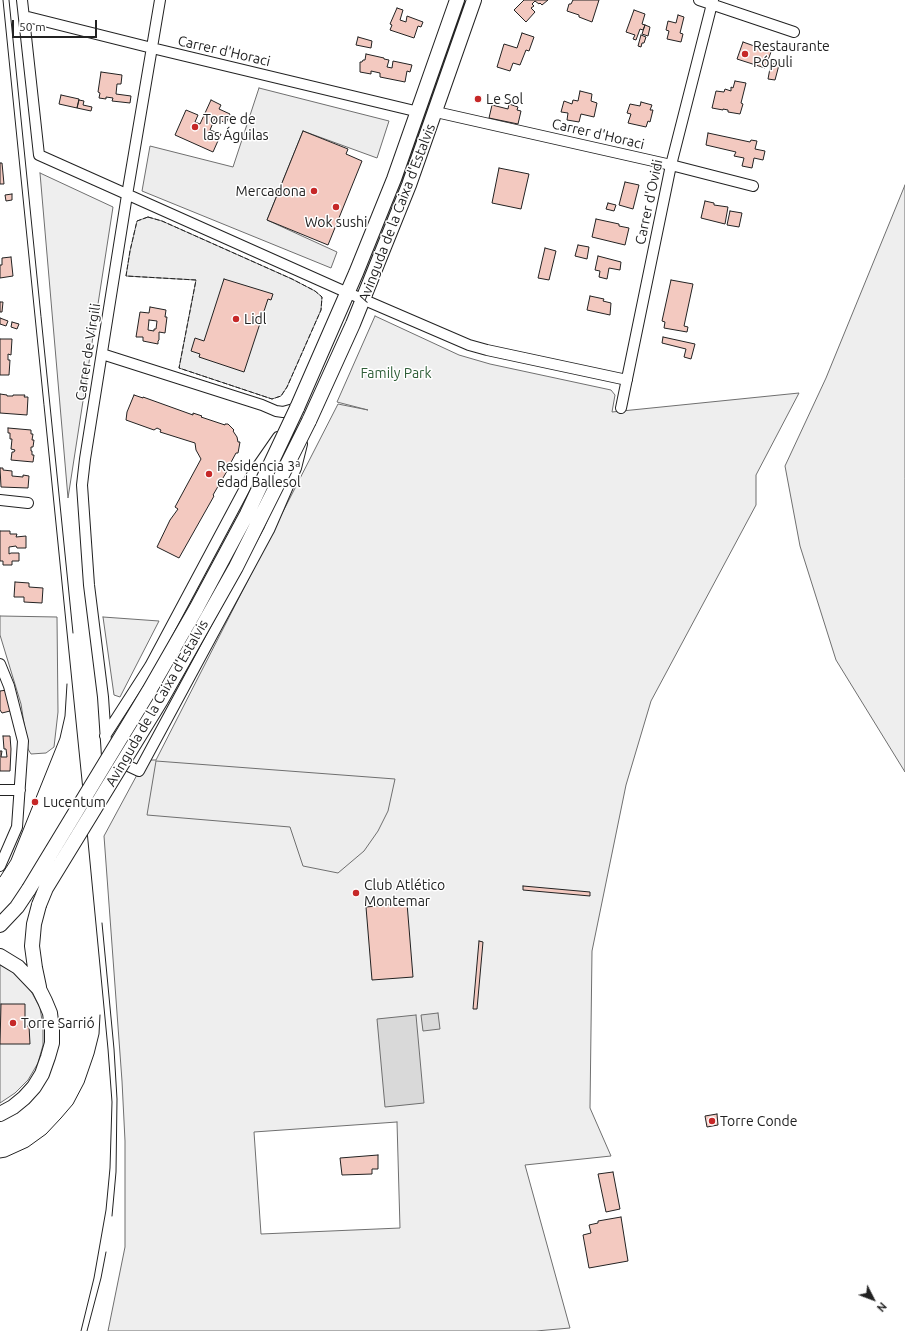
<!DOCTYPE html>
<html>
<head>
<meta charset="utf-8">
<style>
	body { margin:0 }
	#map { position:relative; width:905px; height:1331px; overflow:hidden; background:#fff; font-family:Ubuntu,sans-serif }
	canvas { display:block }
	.north { position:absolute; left:853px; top:1279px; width:40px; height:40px; -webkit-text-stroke:3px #fff; paint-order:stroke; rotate:132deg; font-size:11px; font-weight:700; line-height:16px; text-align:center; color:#222 }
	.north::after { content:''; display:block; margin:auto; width:14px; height:18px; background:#222; clip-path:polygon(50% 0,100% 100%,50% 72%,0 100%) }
	.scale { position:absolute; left:12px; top:20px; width:85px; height:18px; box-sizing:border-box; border:2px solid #222; border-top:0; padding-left:5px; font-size:12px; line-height:14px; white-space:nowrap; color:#222; -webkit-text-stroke:3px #fff; paint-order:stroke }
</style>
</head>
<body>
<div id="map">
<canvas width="905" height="1331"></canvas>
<div class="north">N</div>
<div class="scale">50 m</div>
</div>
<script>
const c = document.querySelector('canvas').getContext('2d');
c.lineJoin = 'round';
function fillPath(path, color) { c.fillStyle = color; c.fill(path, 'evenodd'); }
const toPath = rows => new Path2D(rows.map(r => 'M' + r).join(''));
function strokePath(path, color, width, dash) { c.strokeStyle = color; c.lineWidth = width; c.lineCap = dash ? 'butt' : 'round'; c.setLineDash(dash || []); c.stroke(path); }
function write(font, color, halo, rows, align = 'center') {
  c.font = font + ' Ubuntu,sans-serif'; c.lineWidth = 3; c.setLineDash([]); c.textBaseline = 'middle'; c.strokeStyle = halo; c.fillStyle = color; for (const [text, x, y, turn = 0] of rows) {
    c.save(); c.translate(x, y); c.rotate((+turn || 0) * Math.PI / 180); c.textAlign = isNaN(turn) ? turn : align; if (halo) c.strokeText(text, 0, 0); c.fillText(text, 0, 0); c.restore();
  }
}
const green = toPath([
	[40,173,113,207,68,498,40,173],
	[905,185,905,772,836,660,800,546,785,466,826,378,905,185],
	[375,316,459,355,490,364,611,390,615,395,612,412,799,393,756,475,756,505,651,701,626,785,592,951,590,1108,611,1156,525,1165,570,1328,536,1331,108,1331,125,1247,125,1141,122,1081,104,836,145,760,156,760,338,404,368,410,337,402,375,316],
	[397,1122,400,1228,261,1234,254,1132,397,1122],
	[103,617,159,621,120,697,114,695,103,617],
	[0,964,19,976,31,991,40,1008,43,1026,43,1045,38,1063,28,1080,15,1093,0,1103,0,964]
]);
fillPath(green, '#eee');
strokePath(green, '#6f6f6f', 1);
const parking = toPath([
	[259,88,389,121,377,158,303,131,267,220,337,252,331,268,142,191,150,146,233,167,259,88],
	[148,217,162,221,292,279,315,291,322,297,321,310,287,387,281,396,272,399,179,368,196,280,126,276,130,251,137,221,148,217],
	[0,616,57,617,58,712,54,747,46,753,31,754,28,749,21,704,0,635,0,616],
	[156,761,395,779,388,811,378,831,364,851,338,873,303,866,290,827,147,815,156,761]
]);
fillPath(parking, '#ededed');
strokePath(parking, '#6f6f6f', 1);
const water = toPath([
	[438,1013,440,1029,423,1031,421,1015,438,1013],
	[416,1015,424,1103,385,1107,377,1019,416,1015]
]);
fillPath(water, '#d9d9d9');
strokePath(water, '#6f6f6f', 1);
const building = toPath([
	[524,0,548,0,542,5,540,3,539,4,535,1,532,4,534,6,531,8,535,12,526,22,514,10,524,0],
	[573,0,599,0,592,22,579,17,579,15,567,11,569,4,571,4,573,0],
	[397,8,403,10,400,20,406,22,407,16,423,22,421,27,418,26,414,38,390,30,392,25,390,24,397,8],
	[634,10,645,14,642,24,645,25,643,30,640,29,636,40,633,39,635,35,626,32,634,10],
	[678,15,684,17,680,33,683,34,681,42,667,39,669,31,666,30,668,21,676,23,678,15],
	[645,25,650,27,648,36,642,34,645,25],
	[522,33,534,37,529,51,526,50,520,65,513,63,510,71,497,67,504,44,517,48,522,33],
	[641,35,646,37,644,43,642,43,641,47,638,46,641,35],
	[358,37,372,41,371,48,356,45,358,37],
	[743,42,771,52,765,68,737,59,743,42],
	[366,54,384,58,384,59,389,60,387,67,392,68,393,61,412,65,410,72,407,71,405,82,380,77,380,73,371,71,371,74,360,72,360,62,362,62,363,60,365,60,366,54],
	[771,63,779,65,775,80,768,79,771,63],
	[101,72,122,75,121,84,117,84,116,94,131,96,130,103,112,101,113,98,106,97,106,99,99,98,100,93,98,92,101,72],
	[735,81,746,83,741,103,743,104,740,114,728,112,728,110,723,109,723,110,712,108,716,91,724,92,725,89,731,91,731,87,733,88,735,81],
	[580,91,592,94,591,101,597,103,594,117,581,114,579,122,567,120,568,113,561,112,564,101,572,104,573,100,578,101,580,91],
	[61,95,79,99,77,108,59,104,61,95],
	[79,100,84,101,83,105,92,107,91,111,77,108,79,100],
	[211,100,221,105,219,109,230,114,226,123,215,118,210,130,221,134,213,152,175,135,186,110,198,115,195,122,200,124,211,100],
	[641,102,652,105,650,110,653,110,650,122,648,121,646,127,628,123,631,114,627,113,630,104,640,106,641,102],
	[509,104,518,107,517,110,521,111,518,124,489,118,492,105,508,109,509,104],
	[303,131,348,149,346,154,362,161,328,245,267,220,303,131],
	[708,133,750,142,751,140,757,141,755,149,765,151,763,160,754,158,752,168,742,166,744,158,734,156,736,152,706,145,708,133],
	[0,163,2,163,4,184,0,184,0,163],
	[499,168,529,174,521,209,492,203,499,168],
	[625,182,639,185,633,209,619,205,625,182],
	[12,194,12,200,6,201,5,195,12,194],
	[705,201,714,203,714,205,728,207,725,224,701,218,705,201],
	[608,203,616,205,614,211,606,209,608,203],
	[730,211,742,213,739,227,727,225,730,211],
	[596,219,619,224,619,226,629,228,625,245,592,237,596,219],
	[578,245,589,247,587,259,575,256,578,245],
	[545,248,556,251,549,280,538,278,545,248],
	[598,256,621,262,620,270,609,268,607,279,599,277,600,271,595,270,598,256],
	[11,257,13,276,0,278,0,265,2,265,2,258,11,257],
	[224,279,273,294,271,300,268,299,244,372,199,357,200,354,191,351,195,338,204,341,224,279],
	[671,280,693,284,684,326,688,327,687,332,664,328,665,322,662,321,671,280],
	[590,296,604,299,603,301,611,303,610,315,587,310,590,296],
	[0,302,3,302,2,312,0,312,0,302],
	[150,307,166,310,165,317,167,317,165,333,159,332,159,340,158,341,158,344,143,341,143,337,136,337,140,312,149,313,150,307],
	[149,320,157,321,156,329,154,329,154,331,148,330,149,320],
	[0,318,8,321,6,326,0,324,0,318],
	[12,322,19,324,17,329,11,327,12,322],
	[663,337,695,344,691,359,684,357,686,349,662,343,663,337],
	[0,339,12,339,11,355,8,354,8,360,10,360,9,375,0,375,0,339],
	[0,394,7,395,7,396,13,396,13,395,25,395,24,397,28,397,27,415,0,413,0,394],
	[134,395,143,398,143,397,193,415,193,413,202,416,201,417,225,425,225,424,228,424,234,430,233,431,237,437,238,442,240,442,238,453,236,453,229,466,230,466,220,483,213,495,214,496,179,558,157,547,170,520,178,509,175,507,201,459,196,450,195,443,160,432,161,430,157,428,154,430,126,420,127,412,134,395],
	[8,428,31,430,31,434,33,434,32,440,34,440,33,447,31,447,31,451,32,451,32,455,34,455,33,462,11,460,12,452,14,452,15,450,11,449,12,439,10,439,10,433,8,433,8,428],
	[0,468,3,468,3,470,12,471,12,476,23,477,23,475,29,476,28,488,1,487,0,468],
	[0,531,10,531,10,534,17,534,16,537,26,536,26,548,17,548,16,546,9,547,9,554,11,553,19,553,19,561,12,561,12,565,3,565,3,561,0,561,0,531],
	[15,582,29,583,29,587,43,588,42,603,24,602,24,597,14,597,15,582],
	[7,690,11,705,10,711,2,713,0,710,0,691,7,690],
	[3,736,10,736,11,749,10,771,0,771,0,751,2,751,1,757,7,757,6,749,4,749,3,736],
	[523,886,590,892,590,896,523,890,523,886],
	[407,903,413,977,372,980,366,907,407,903],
	[479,941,483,942,477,1009,473,1009,479,941],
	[1,1004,25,1004,25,1026,29,1026,30,1044,0,1044,1,1004],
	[717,1114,718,1125,707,1127,705,1116,717,1114],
	[378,1155,378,1169,372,1169,372,1174,342,1175,340,1158,378,1155],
	[613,1172,620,1209,606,1212,598,1174,613,1172],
	[621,1217,628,1261,589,1268,583,1235,591,1233,589,1225,598,1223,598,1221,621,1217]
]);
fillPath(building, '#f3c9c0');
strokePath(building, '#222', 1);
const street = toPath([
	[22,0,39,155,339,289,469,345,487,350,627,380],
	[160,0,127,195,85,459,82,485,89,585,103,697,107,756,139,771,269,530,296,468,302,444],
	[699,0,794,32],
	[24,16,152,48,419,112],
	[436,112,671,165,753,186],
	[102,354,262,405,276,411,283,412,297,408],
	[621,408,671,165,713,0],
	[0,500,28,503],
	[0,664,9,686,23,741,17,827,0,866],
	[105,736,150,666,253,473,278,437],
	[0,790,20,790]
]);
const secondary = toPath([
	[297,408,356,273,394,179,457,0],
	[309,421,353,324,409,185,474,0],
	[39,905,34,924,32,946,35,968,39,987],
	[0,925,17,907,29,889],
	[0,956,18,967,39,989,45,1001,50,1013,52,1029,52,1043,48,1057,42,1074,34,1087,24,1098,13,1107,0,1114]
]);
strokePath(street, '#222', 12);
strokePath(secondary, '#222', 16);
strokePath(street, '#fff', 10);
strokePath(secondary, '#fff', 14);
strokePath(toPath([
	[3,0,85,810,108,1049,112,1102,110,1168,106,1210,94,1278,81,1331],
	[9,0,73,633],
	[0,877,11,860,60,738,65,716,67,684],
	[102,923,114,1049,117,1099,116,1172,112,1216],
	[0,1158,6,1157,28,1147,46,1134,61,1118,73,1104,84,1083,94,1054,99,1034,100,1015],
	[87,1331,101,1278,106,1252]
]), '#222', 1);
const secondaryBridge = toPath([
	[29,889,149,691,196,609,247,514,297,408],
	[39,905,46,888,161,700,236,567,309,421]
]);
strokePath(secondaryBridge, '#222', 16, []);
strokePath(secondaryBridge, '#fff', 14);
strokePath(toPath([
	[148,217,162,221,292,279,315,291,322,297,321,310,287,387,281,396,272,399,179,368,196,280,126,276,130,251,137,221,148,217]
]), '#222', 1, [5, 2]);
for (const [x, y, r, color] of [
	[745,54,4,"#c62828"],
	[478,99,4,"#c62828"],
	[195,127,4,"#c62828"],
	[314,191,4,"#c62828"],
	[336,207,4,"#c62828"],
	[236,319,4,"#c62828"],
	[209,474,4,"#c62828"],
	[35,802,4,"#c62828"],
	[356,893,4,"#c62828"],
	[13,1023,4,"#c62828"],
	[712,1121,4,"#c62828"]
]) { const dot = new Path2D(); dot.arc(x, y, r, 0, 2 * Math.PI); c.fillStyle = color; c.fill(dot); strokePath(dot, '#fff', 1.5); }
write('14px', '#222', '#fff', [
	["Restaurante",753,46],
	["Pópuli",753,62],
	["Le Sol",486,99],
	["Torre de",203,119],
	["las Águilas",203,135],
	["Mercadona",306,191,"right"],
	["Wok sushi",336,222,"center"],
	["Lidl",244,319],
	["Residencia 3ª",217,466],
	["edad Ballesol",217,482],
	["Lucentum",43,802],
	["Club Atlético",364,885],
	["Montemar",364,901],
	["Torre Sarrió",21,1023],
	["Torre Conde",720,1121]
], 'left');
write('14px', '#222', '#fff', [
	["Carrer d'Horaci",224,51,13],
	["Carrer d'Horaci",598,134,13],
	["Carrer d'Ovidi",649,202,-78],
	["Avinguda de la Caixa d'Estalvis",397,213,-69],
	["Carrer de Virgili",88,352,-81],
	["Avinguda de la Caixa d'Estalvis",157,703,-60]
]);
write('14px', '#2f5e38', '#fff', [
	["Family Park",396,373]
]);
</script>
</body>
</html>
